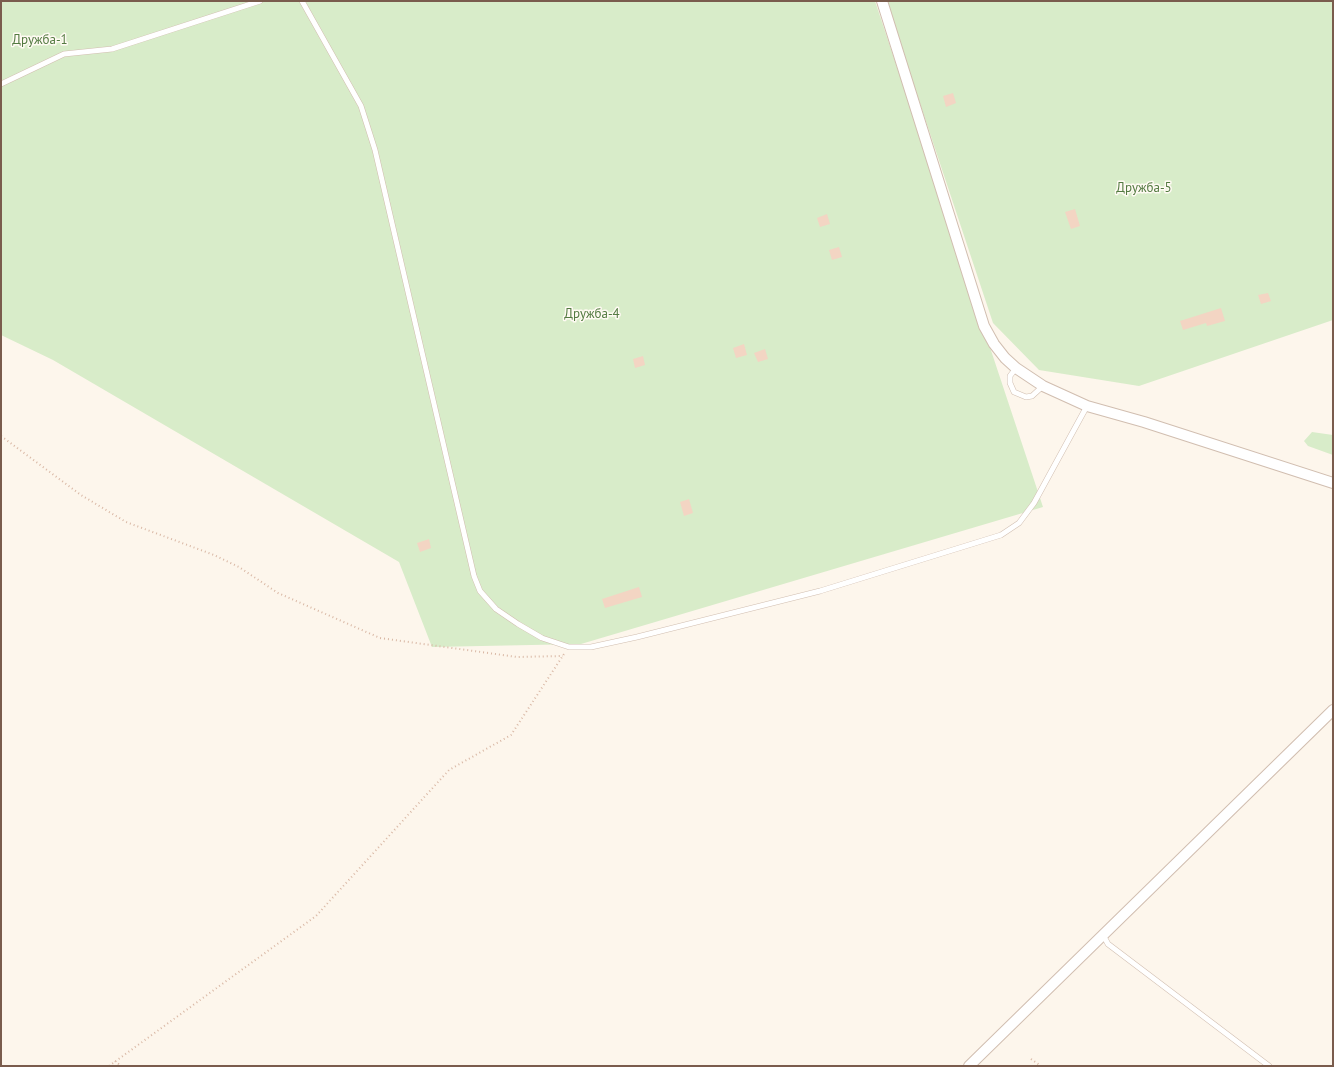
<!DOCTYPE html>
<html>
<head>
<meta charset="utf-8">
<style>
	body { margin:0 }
	#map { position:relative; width:1334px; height:1067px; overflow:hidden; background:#fdf6ec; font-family:"PT Sans",sans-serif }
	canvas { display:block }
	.frame { position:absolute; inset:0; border:2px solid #7a5c4d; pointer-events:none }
</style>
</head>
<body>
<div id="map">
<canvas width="1334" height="1067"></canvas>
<div class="frame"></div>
</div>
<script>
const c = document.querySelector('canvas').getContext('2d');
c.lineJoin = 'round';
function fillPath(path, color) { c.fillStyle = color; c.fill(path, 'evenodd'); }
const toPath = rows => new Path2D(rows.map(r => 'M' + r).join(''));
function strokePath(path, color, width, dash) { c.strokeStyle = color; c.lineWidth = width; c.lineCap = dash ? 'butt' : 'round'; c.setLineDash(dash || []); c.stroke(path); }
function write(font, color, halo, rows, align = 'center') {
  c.font = font + ' "PT Sans",sans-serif'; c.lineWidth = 3; c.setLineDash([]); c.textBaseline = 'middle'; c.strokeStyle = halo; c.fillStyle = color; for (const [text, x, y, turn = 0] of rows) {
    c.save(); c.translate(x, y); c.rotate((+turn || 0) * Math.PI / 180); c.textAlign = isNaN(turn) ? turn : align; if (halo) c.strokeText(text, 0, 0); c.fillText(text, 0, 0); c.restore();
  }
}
fillPath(toPath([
	[1,1,875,1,1043,507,581,644,432,647,399,562,53,360,1,335],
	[886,1,1333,1,1333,320,1139,386,1039,370,993,323],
	[1312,432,1333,435,1333,455,1308,446,1304,441]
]), '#d8ecc9');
fillPath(toPath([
	[953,93,956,103,946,107,943,96],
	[1075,209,1080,226,1071,229,1065,212],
	[827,214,830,224,820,227,817,218],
	[839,247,842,257,832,260,829,250],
	[1268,293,1271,301,1261,304,1258,295],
	[1221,308,1225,321,1207,326,1206,323,1183,330,1180,321],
	[744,344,747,355,736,358,733,348],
	[765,349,768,359,758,362,754,353],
	[643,356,645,365,635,368,633,359],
	[689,499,693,513,684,516,680,502],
	[429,539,431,548,420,552,417,543],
	[639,587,642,597,605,608,602,599]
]), '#f3d5c3');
const service = toPath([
	[302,1,361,106,375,150,474,576,480,591,496,609,518,624,542,638,569,647,591,647,637,637,820,591,1001,535,1019,523,1034,503,1087,406],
	[1,84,64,54,112,49,260,1],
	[1016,368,1010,376,1010,383,1014,392,1026,397,1032,396,1043,386],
	[1103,935,1108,944,1269,1066]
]);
const minor = toPath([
	[882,1,984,326,994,344,1005,358,1016,368,1043,386,1087,406,1144,422,1333,483],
	[969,1066,1333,710]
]);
strokePath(service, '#d1beb0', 6);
strokePath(minor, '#d1beb0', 12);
strokePath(toPath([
	[1,436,81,495,126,522,214,555,239,567,278,593,380,638,517,657,563,656],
	[1031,1059,1041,1066],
	[115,1061,121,1066],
	[109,1066,316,916,449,770,511,735,564,654]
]), '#d9b8a5', 2, [1, 3]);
strokePath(service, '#fff', 5);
strokePath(minor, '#fff', 10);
write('13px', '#537a41', '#fffaf3', [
	["Дружба-1",40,40],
	["Дружба-5",1144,188],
	["Дружба-4",592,314]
]);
</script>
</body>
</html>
